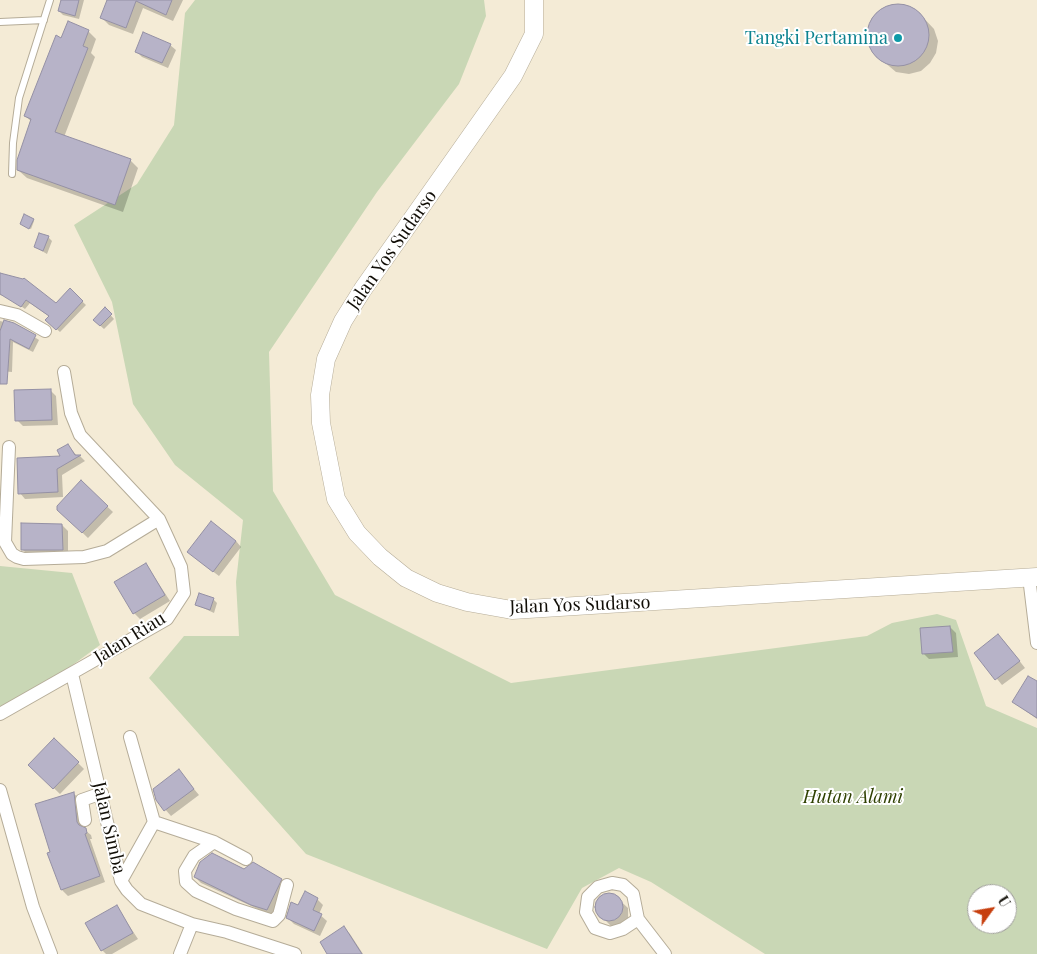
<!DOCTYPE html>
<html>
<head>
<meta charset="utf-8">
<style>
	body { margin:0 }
	#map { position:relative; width:1037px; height:954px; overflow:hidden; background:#f4ebd6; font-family:"Playfair Display",serif }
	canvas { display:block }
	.north { position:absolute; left:967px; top:884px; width:50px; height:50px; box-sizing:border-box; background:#fff; border:1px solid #a09f9c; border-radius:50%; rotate:58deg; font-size:14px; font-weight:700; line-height:20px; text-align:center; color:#110e07 }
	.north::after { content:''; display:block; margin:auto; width:18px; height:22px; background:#c73f0e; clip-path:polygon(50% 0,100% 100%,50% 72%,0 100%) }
</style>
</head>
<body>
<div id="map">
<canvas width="1037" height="954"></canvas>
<div class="north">U</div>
</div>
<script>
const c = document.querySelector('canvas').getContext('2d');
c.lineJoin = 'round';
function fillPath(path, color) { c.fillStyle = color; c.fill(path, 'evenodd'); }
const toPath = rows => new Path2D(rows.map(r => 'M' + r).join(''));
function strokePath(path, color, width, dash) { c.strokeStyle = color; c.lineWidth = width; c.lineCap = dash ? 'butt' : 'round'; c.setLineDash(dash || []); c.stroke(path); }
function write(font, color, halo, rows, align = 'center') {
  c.font = font + ' "Playfair Display",serif'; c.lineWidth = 4; c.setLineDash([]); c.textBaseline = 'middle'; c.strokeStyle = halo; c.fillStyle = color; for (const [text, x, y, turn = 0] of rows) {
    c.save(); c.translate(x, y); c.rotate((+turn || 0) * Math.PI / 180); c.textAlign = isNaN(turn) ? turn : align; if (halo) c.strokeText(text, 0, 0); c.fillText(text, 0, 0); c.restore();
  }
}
fillPath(toPath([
	[195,0,484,0,486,16,459,84,377,192,269,352,273,491,335,595,511,683,867,636,892,623,937,614,956,620,986,706,1037,728,1037,954,765,954,651,882,619,868,582,888,547,949,306,854,149,678,184,636,239,636,236,582,243,520,175,465,133,404,112,302,74,225,137,184,174,125,185,13],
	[977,894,1007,894,1007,924,977,924],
	[0,566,72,573,100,645,0,718]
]), '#c9d7b5');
fillPath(toPath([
	[62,0,84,0,79,19,63,15,59,11],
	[108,0,183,0,173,21,143,8,133,34,109,25,101,17],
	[898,4,909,6,918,12,934,29,938,41,936,53,930,63,921,71,909,74,896,72,877,56,870,45,868,33,871,20,878,12,887,6],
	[88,31,96,39,91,53,95,57,64,137,130,160,138,168,123,212,27,178,18,170,32,122,25,116,62,39],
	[170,45,176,50,168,68,142,57,136,51],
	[33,220,34,221,31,229,23,225],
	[48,237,52,241,47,254,35,247],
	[0,275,56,304,70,290,86,305,60,332,50,323,50,317,30,303,25,309,8,297,0,295],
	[105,309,114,319,104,329,94,320],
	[0,321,14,324,39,340,33,352,13,342,12,372,0,371],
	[50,390,56,396,58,425,23,426,17,420],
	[68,445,77,456,80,456,85,461,62,475,63,497,25,499,20,493,62,457],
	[81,482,113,512,88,538,58,509],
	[62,525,68,531,68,555,28,555,22,549],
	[236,541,241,547,219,576,195,558],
	[146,564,170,601,140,619,134,613],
	[213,599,217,603,214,613,197,605],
	[950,627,956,633,958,657,929,659,923,653],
	[1004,641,1025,668,1002,685,976,653],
	[1037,683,1037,719,1013,702],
	[54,739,84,769,60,794,30,765],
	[179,771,199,795,171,816,157,800],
	[74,794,80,799,82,828,91,835,92,839,90,839,105,882,68,896,62,890,49,854,52,853],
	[244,870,282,880,287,886,273,916,201,883,195,877],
	[613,894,628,908,628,919,621,926,611,926,597,912,597,901,603,895],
	[317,899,323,905,319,914,327,921,320,936,294,924,288,918,299,907],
	[116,906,138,939,112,954,106,954,102,950],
	[344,928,350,934,363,954,329,954]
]), '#0003');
const building = toPath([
	[61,0,79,0,75,16,58,11,61,0],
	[107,0,172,0,166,15,136,1,126,28,100,18,107,0],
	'867 35a31 31 0 1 1 62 0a31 31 0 1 1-62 0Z',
	[68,21,89,30,83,46,88,48,55,132,131,159,115,205,17,170,17,160,31,119,24,116,56,35,61,38,68,21],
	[143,32,171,44,162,63,135,52,143,32],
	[24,214,34,219,29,229,20,224,24,214],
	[39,233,49,236,43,251,34,247,39,233],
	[0,273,23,279,24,278,56,303,70,288,83,301,56,330,45,320,49,316,26,300,21,307,0,294,0,273],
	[105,307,112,314,100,326,93,320,105,307],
	[4,320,14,323,36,335,29,349,10,339,7,384,0,384,0,331,4,320],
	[51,389,52,420,15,421,14,390,51,389],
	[68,444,75,455,81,455,57,469,58,492,18,494,17,458,60,456,57,450,68,444],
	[81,480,108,506,82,533,57,510,57,506,81,480],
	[211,521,236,541,213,572,187,552,211,521],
	[21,523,62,524,63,550,21,550,21,523],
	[146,563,165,595,133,614,114,582,146,563],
	[199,593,214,598,210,610,195,605,199,593],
	[950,626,953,652,922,654,920,628,950,626],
	[998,634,1020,661,995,680,974,653,998,634],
	[1028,676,1037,681,1037,718,1012,702,1028,676],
	[54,738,79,762,53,789,28,765,54,738],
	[179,769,194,789,164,811,156,800,153,789,179,769],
	[74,792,77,822,79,825,86,828,87,833,85,834,100,876,61,890,47,853,50,852,35,804,74,792],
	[212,853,244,869,253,862,282,879,267,910,251,905,194,877,200,862,212,853],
	[305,891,318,898,313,910,322,914,314,931,286,918,291,902,298,905,305,891],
	'595 907a14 14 0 1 1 28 0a14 14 0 1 1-28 0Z',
	[117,905,133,933,101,951,85,923,117,905],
	[344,926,362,954,327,954,320,942,344,926]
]);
fillPath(building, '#b7b3c8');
strokePath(building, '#9490a4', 1);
const service = toPath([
	[0,22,44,20],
	[12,174,13,143,19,98,50,0]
]);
const minor = toPath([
	[0,311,17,315,45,331],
	[9,447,5,542,12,554,17,557,24,559,84,557,107,551,159,519],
	[1029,577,1037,643],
	[72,674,121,881,127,890,141,904,192,924,227,932,295,954],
	[0,714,167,619,184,593,181,567,159,519,80,435,71,413,64,372],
	[0,790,33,907,51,954],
	[85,820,82,800,102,793],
	[154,822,214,842,246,859],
	[214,842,194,856,185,871,186,882,196,891,236,909,273,921,279,915,287,885],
	[121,881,154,822,130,737],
	[638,919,623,929,610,933,595,928,586,912,588,897,598,887,612,883,623,885,633,894,638,919,665,954],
	[180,954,192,924]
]);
const secondary = toPath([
	[534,0,534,34,513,76,363,289,343,321,326,359,320,395,321,423,336,499,357,533,380,557,406,578,437,593,467,602,512,610,1037,577]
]);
strokePath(service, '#b5ac98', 8);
strokePath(minor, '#b5ac98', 14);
strokePath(secondary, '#b5ac98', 19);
strokePath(service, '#fff', 6);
strokePath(minor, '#fff', 12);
strokePath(secondary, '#fff', 18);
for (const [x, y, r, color] of [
	[898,38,5,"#0f9aa8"]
]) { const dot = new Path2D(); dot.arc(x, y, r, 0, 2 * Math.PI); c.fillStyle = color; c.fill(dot); strokePath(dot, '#fff', 2); }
write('18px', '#0d838f', '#fff', [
	["Tangki Pertamina",888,38]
], 'right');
write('18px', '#110e07', '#fff', [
	["Jalan Yos Sudarso",392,250,-55],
	["Jalan Yos Sudarso",580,605,-2],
	["Jalan Riau",130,638,-32],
	["Jalan Simba",109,828,77]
]);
write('italic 18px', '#2e4000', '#fff', [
	["Hutan Alami",853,797]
]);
</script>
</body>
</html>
